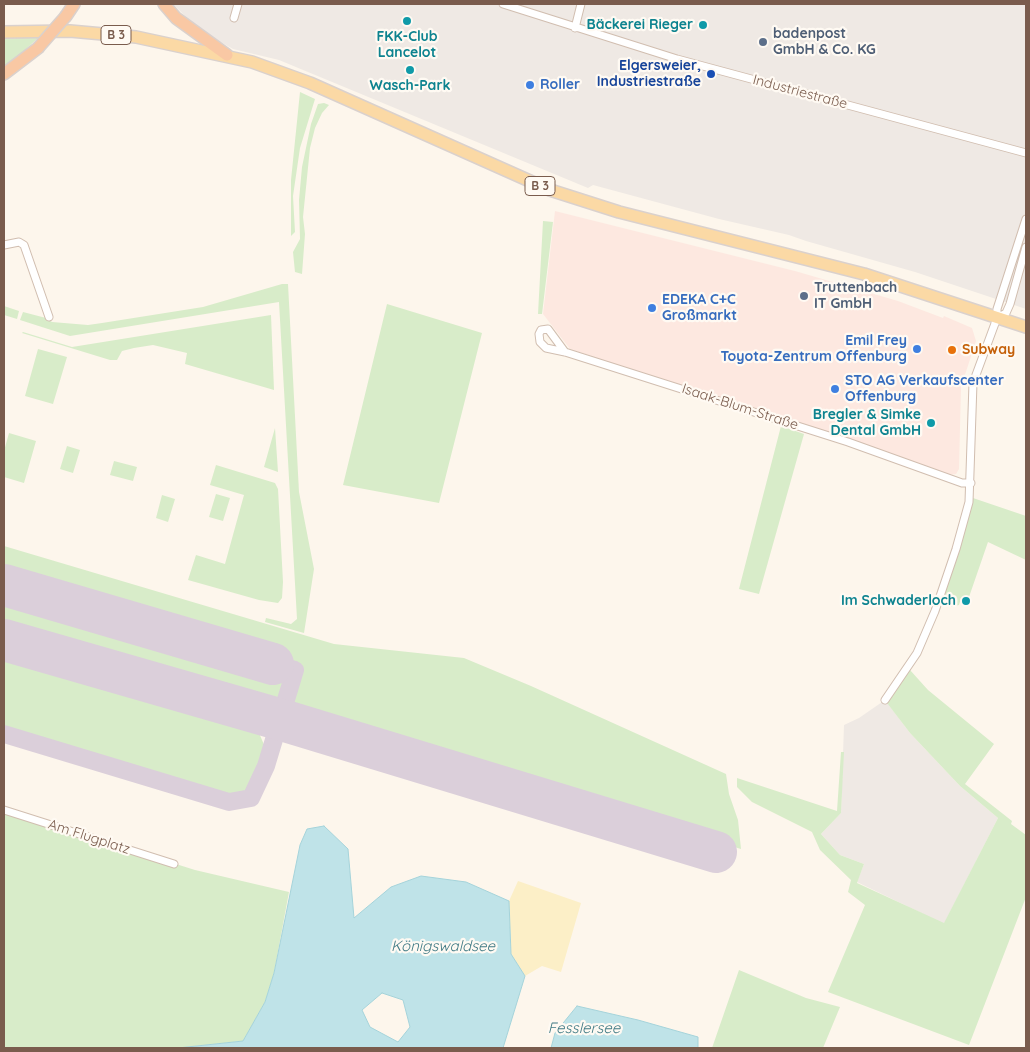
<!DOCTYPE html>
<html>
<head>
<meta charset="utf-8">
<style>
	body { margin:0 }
	#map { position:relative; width:1030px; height:1052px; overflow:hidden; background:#fdf6ec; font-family:Quicksand,sans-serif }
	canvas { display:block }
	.frame { position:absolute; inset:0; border:5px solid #7a5c4d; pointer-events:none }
</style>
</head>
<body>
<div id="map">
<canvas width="1030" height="1052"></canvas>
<div class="frame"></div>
</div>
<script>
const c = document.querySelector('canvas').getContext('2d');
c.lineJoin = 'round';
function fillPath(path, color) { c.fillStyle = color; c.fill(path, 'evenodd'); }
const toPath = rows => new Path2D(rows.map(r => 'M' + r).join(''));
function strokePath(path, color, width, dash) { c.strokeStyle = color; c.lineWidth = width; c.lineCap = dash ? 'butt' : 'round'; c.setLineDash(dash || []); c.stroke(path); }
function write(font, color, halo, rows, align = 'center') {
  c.font = font + ' Quicksand,sans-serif'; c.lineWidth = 4.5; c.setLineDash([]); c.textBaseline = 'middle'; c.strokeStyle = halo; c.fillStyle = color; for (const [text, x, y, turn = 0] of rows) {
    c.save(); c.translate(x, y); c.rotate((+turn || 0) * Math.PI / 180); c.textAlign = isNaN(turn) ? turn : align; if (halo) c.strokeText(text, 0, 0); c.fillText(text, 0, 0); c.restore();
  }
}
fillPath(toPath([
	[555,211,795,271,898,301,943,318,944,316,972,328,976,341,961,387,959,469,956,474,948,475,570,349,543,314]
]), '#fde8e0');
fillPath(toPath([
	[173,4,1026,4,1026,309,915,272,806,241,789,235,719,219,593,185,588,188,279,60,233,49,199,30],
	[885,700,910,733,960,786,998,818,944,924,857,882,864,864,840,855,821,834,841,813,844,725,859,718]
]), '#efe9e4');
fillPath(toPath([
	[39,37,25,50,4,67,4,39],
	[300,92,315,99,300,148,293,196,295,232,291,236,291,180],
	[324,103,329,105,322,113,315,128,310,148,303,217,305,234,302,274,295,272,293,252,300,239,299,200,302,167,311,124,318,104],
	[543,221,553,222,542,314,538,314],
	[282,284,288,284,299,492,314,569,304,633,265,622,266,618,291,624,297,619,279,302,70,336,20,320,23,312,46,318,52,322,88,325,102,323,203,307],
	[387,304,482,333,439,503,343,485],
	[4,306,19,311,17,319,4,315],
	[271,315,274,390,185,364,187,353,153,345,134,348,122,351,117,360,110,360,22,333,23,332,72,347],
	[38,349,67,357,53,404,25,396],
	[781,426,804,434,759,594,739,589],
	[275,428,278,472,264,467],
	[9,433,36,441,24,483,4,477,4,451],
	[67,446,80,450,73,473,60,469],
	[114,461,137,467,133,481,110,475],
	[216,465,275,483,278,489,283,582,282,598,278,603,259,600,188,580,196,555,225,564,244,495,210,485],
	[216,494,230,498,223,521,209,517],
	[162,495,175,499,168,522,156,518],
	[973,498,1026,516,1026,560,988,542,969,597,961,598,959,605,949,607,942,601],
	[4,546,334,644,464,658,531,686,726,774,729,794,738,820,741,849,4,631],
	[4,652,256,726,265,747,248,790,229,797,4,731],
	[910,670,928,690,994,744,965,784,1012,821,1011,824,1026,835,1026,897,969,1045,828,992,865,905,848,892,851,880,820,850,812,832,752,802,737,787,737,778,837,811,841,752,844,752,841,813,821,834,840,855,864,864,857,883,944,923,998,818,960,786,910,733,887,703,895,689],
	[4,810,195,870,289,892,274,973,265,1002,243,1041,178,1048,4,1048],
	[739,970,806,998,840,1007,823,1048,712,1048]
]), '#d8ecc9');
fillPath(toPath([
	[518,881,581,903,561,972,542,966,525,976,511,954,509,901]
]), '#fcefc7');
const water = toPath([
	[324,826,348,849,354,918,391,887,421,876,466,882,509,901,511,954,525,976,503,1048,178,1048,243,1041,265,1002,274,973,300,845,307,829,324,826],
	[382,993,403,1000,410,1027,398,1042,370,1027,362,1010,382,993],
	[577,1006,638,1020,698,1037,698,1048,551,1048,555,1033,577,1006]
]);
fillPath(water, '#bfe3e8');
strokePath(water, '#a5d3da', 1);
strokePath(toPath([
	[4,734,229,802,251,798,266,766,295,670,273,664]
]), '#dbcfda', 18);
strokePath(toPath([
	[4,585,273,664],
	[4,640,282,720,716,852]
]), '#dbcfda', 42);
const minor = toPath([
	[503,4,677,59,1026,153],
	[234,18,238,4],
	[575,28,581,4],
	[4,245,19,242,24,245,49,317],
	[997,318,1006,313,1010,304,1026,247],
	[565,352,548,329,541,330,539,334,540,342,546,348,565,352,848,442,962,483,971,483],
	[885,700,917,653,935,611,956,549,969,502,973,383,997,318,997,309,1026,219],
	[4,810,174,864]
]);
const primary = toPath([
	[4,32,70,31,136,37,252,62,310,83,550,190,619,212,864,274,1026,327]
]);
const trunk = toPath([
	[164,4,176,18,227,55],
	[66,16,74,4],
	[4,74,38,48]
]);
strokePath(minor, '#d1beb0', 9);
strokePath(primary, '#dad1cd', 14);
strokePath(trunk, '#dad1cd', 14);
strokePath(minor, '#fff', 7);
strokePath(primary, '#fbd9a5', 11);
strokePath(trunk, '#f9c8a4', 11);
const trunkBridge = toPath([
	[38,48,66,16]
]);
strokePath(trunkBridge, '#dad1cd', 14, []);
strokePath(trunkBridge, '#f9c8a4', 11);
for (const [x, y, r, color] of [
	[407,21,5,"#0f9aa8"],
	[703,25,5,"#0f9aa8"],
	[763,42,5,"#5c6f8a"],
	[410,70,5,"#0f9aa8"],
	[711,74,5,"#1a4fb4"],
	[530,85,5,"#3f7fe0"],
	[804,296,5,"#5c6f8a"],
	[652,308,5,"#3f7fe0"],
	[917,349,5,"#3f7fe0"],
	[952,350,5,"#e8710a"],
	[835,389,5,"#3f7fe0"],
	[931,423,5,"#0f9aa8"],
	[966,601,5,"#0f9aa8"]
]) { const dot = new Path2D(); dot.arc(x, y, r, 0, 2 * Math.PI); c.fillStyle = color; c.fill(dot); strokePath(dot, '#fffaf3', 2); }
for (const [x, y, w] of [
	[116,35,30],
	[540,186,30]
]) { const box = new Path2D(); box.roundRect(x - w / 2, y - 9.5, w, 19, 4); c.fillStyle = '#fffaf3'; c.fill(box); strokePath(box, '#7a5c4d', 1); }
write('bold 12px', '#7a5c4d', null, [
	["B 3",116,35],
	["B 3",540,186]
]);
write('bold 14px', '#0d838f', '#fffaf3', [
	["Bäckerei Rieger",693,25],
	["FKK-Club",407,37,"center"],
	["Lancelot",407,53,"center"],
	["Wasch-Park",410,86,"center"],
	["Bregler & Simke",921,415],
	["Dental GmbH",921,431],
	["Im Schwaderloch",956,601]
], 'right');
write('bold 14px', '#4e5e75', '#fffaf3', [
	["badenpost",773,34],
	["GmbH & Co. KG",773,50],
	["Truttenbach",814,288],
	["IT GmbH",814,304]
], 'left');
write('bold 14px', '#164399', '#fffaf3', [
	["Elgersweier,",701,66],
	["Industriestraße",701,82]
], 'right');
write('bold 14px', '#366cbe', '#fffaf3', [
	["Roller",540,85],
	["EDEKA C+C",662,300],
	["Großmarkt",662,316],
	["Emil Frey",907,341,"right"],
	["Toyota-Zentrum Offenburg",907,357,"right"],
	["STO AG Verkaufscenter",845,381],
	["Offenburg",845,397]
], 'left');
write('14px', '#7a5c4d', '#fffaf3', [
	["Industriestraße",800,92,15],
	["Isaak-Blum-Straße",740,407,18],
	["Am Flugplatz",89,837,18]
]);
write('bold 14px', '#c56008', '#fffaf3', [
	["Subway",962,350]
], 'left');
write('italic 15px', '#437c86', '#fffaf3', [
	["Königswaldsee",443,946],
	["Fesslersee",584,1028]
]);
</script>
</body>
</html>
